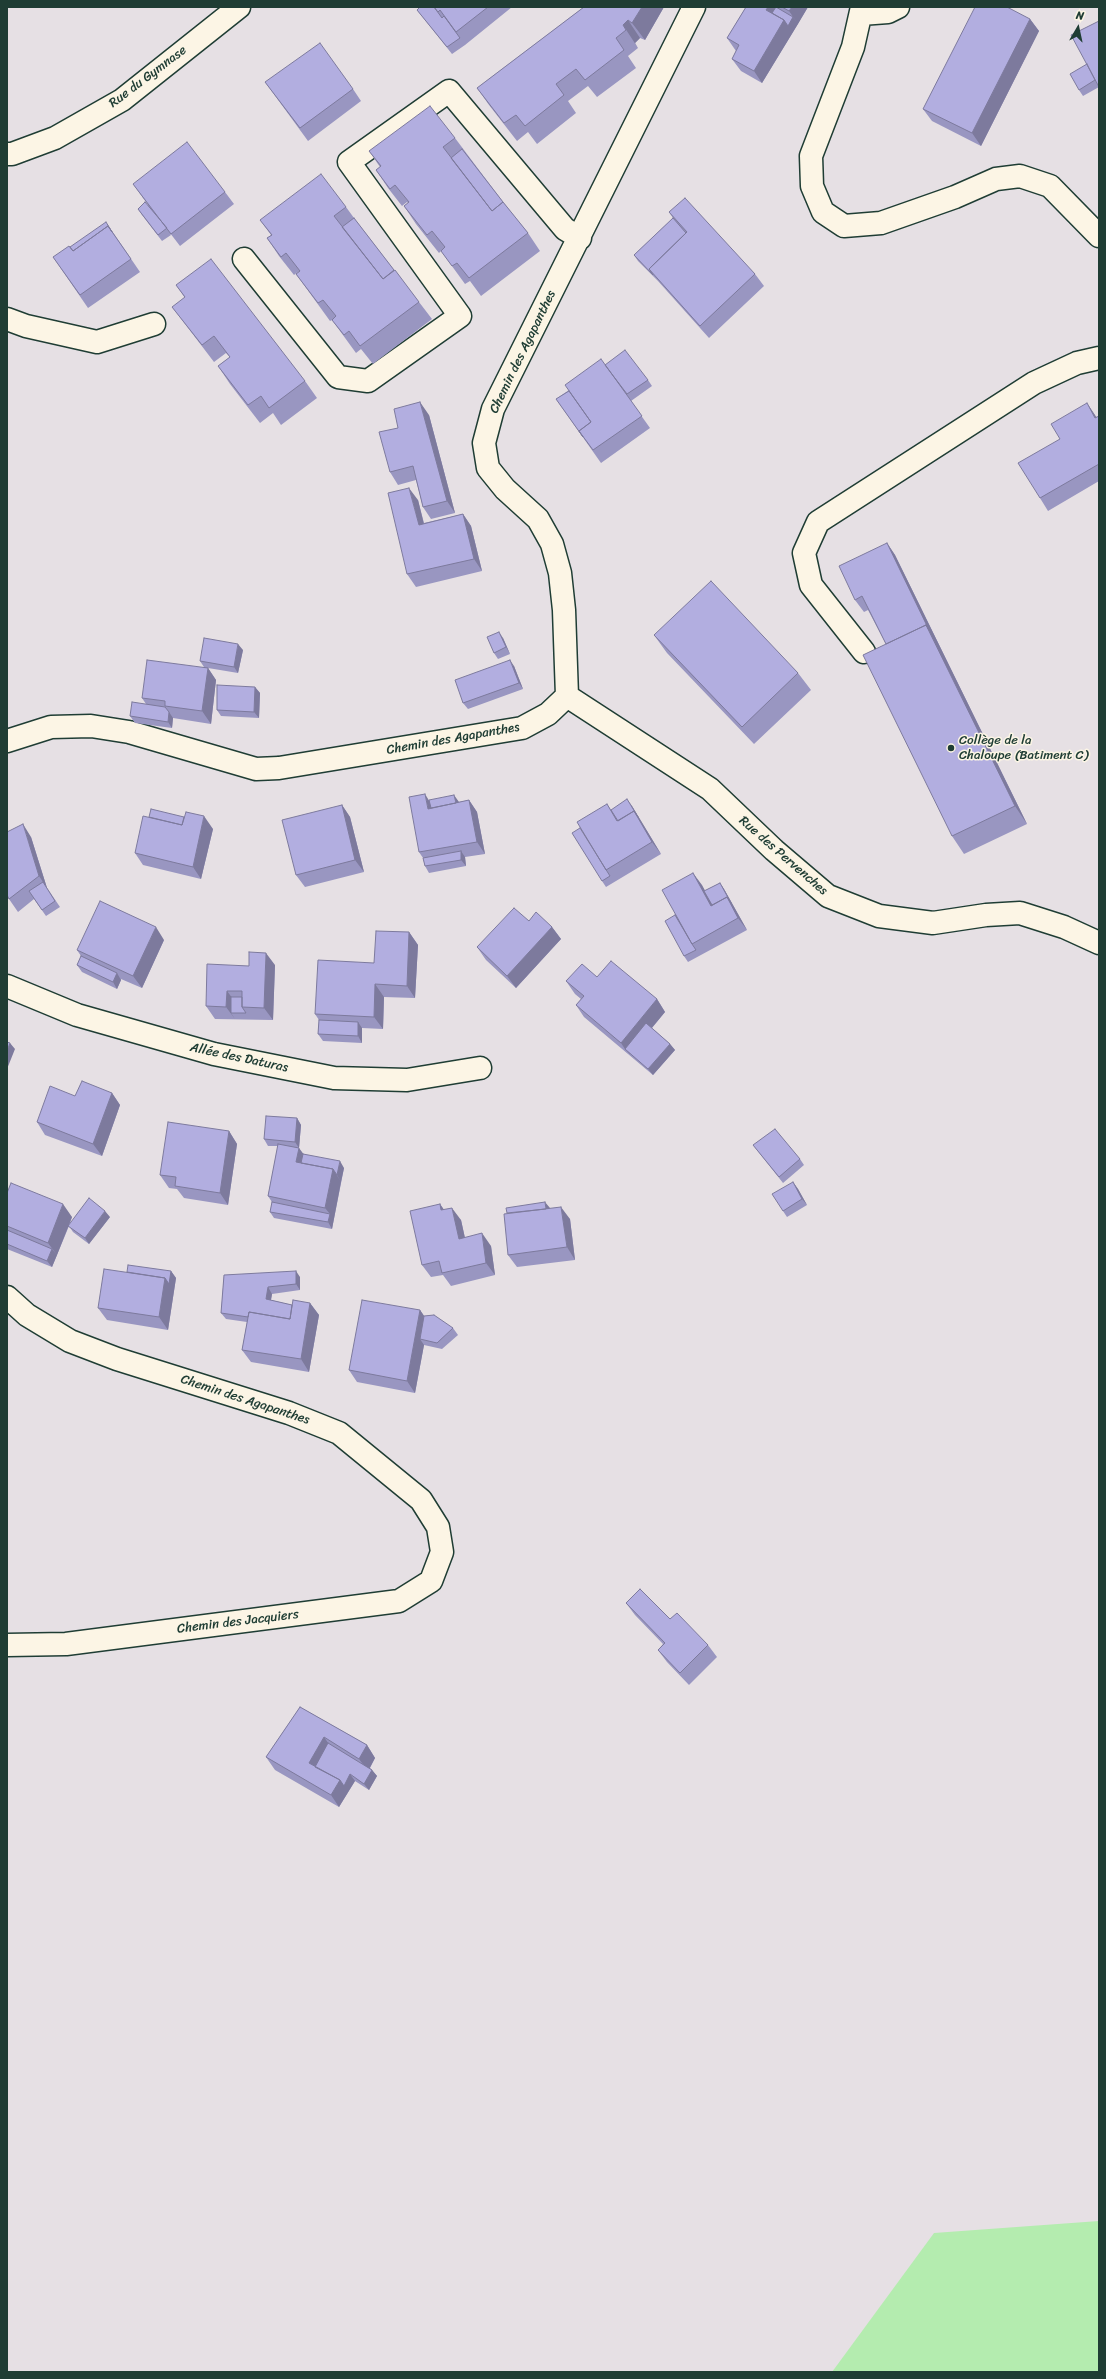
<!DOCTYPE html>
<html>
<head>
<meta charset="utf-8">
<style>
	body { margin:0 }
	#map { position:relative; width:1106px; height:2379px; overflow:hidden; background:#e6e0e4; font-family:Sriracha,sans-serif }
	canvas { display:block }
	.frame { position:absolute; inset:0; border:8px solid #1f3d34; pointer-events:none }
	.north { position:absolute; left:1058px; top:8px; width:40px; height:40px; -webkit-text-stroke:3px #fcf5e5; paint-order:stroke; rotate:9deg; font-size:11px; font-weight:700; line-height:16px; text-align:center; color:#1f3d34 }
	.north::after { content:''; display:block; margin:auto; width:14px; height:18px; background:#1f3d34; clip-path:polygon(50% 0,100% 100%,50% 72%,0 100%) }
</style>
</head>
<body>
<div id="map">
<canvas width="1106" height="2379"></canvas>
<div class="frame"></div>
<div class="north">N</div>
</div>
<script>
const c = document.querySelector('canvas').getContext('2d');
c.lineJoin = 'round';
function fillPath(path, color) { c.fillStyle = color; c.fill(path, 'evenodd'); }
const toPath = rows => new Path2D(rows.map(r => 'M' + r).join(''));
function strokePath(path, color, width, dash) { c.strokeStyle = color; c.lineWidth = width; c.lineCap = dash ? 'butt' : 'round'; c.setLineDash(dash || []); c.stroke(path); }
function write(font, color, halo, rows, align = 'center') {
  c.font = font + ' Sriracha,sans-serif'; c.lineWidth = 3; c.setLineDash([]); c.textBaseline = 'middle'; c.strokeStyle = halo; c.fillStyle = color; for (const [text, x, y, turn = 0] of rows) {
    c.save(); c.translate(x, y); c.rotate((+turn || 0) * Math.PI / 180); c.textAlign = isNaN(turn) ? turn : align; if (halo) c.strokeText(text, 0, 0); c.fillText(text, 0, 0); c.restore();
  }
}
fillPath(toPath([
	[1099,2221,1099,2372,832,2372,934,2233]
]), '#b4ecaf');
const minor = toPath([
	[862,7,853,47,811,156,812,186,823,212,844,226,881,223,955,197,996,179,1020,176,1050,186,1099,236],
	[861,14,888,12,898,7],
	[7,154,12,154,55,138,122,100,239,7],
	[244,259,338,377,368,381,460,316,349,162,449,91,565,229,580,238],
	[7,319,26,326,97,342,154,324],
	[864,652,811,585,804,553,818,522,1034,383,1077,363,1099,358],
	[567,696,710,789,774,850,828,896,879,916,933,923,986,915,1020,913,1064,927,1099,943],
	[7,741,51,727,91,726,129,732,256,769,279,768,522,728,548,714,567,696,564,610,560,573,552,544,538,519,505,489,488,468,484,443,493,409,694,7],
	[7,986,77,1015,214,1054,334,1078,407,1080,480,1068],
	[7,1297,27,1315,70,1341,117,1359,289,1413,339,1433,421,1500,438,1527,442,1552,431,1581,399,1601,66,1644,7,1645]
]);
strokePath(minor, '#1f3d34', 25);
strokePath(minor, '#fcf5e5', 22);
fillPath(toPath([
	[420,7,512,7,465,45,452,54,417,10],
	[584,7,664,7,645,40,640,38,635,43,638,48,628,56,636,68,597,97,588,86,568,101,576,113,537,144,528,132,517,141,489,105,477,88],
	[746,7,808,7,762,83,741,71,732,59,736,51,727,38],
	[1030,19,1039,31,981,146,932,121,923,109],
	[1087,64,1099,87,1083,96,1079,90],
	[265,82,353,89,361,101,308,141],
	[455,138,503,202,528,233,540,251,481,296,470,281,465,284,441,251,439,253,416,224,404,206,408,203,407,202,402,206,388,188,376,170,380,167,369,151],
	[133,184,225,192,234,204,180,246,170,233,171,235,162,241,142,215,138,209,148,205],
	[346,207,354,218,394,270,419,302,432,319,373,364,361,349,356,353,332,320,330,321,296,274,299,271,294,275,279,256,267,238,271,235,260,220],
	[669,212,755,274,764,286,709,338,658,281,638,261,634,255,673,218],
	[110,228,140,272,88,308,53,257,70,247],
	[176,285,305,381,317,398,281,425,273,413,260,423,230,384,218,366,230,357,226,353,214,362,185,324,172,307,185,298],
	[605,365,648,380,652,386,631,401,618,383,650,428,601,463,556,399],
	[1087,403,1096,417,1099,416,1099,481,1048,511,1040,498,1060,439],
	[429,415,455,513,431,519,423,507,416,480,398,485,390,472,398,428],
	[418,500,424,523,463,514,471,526,482,571,416,587,407,574],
	[887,543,895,555,1027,824,964,854,952,836,886,644,868,610,864,612,855,600],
	[654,635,798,673,811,690,754,744,667,653],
	[503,638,510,654,498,659,494,653],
	[243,650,238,673,208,668,216,680,211,724,173,718,172,728,135,723,130,716,146,704,142,698,204,667,200,661],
	[514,666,523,689,468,709,463,703],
	[255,687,260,693,259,718,221,716,217,710],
	[429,800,459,802,469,800,477,812,485,854,465,857,466,866,429,873,425,866,423,858,419,852],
	[607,804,611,810,632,806,661,854,606,887,602,881],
	[342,805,350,817,364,872,305,887,296,875],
	[149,817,184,817,213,829,201,879,143,865,135,853],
	[31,837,47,888,60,907,46,916,34,899,18,912,9,899],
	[693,873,705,891,720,883,724,889,747,930,688,962,684,956,675,915],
	[529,921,552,927,561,939,516,988,486,960,477,947],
	[409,932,418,945,415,998,384,997,383,1029,362,1028,362,1043,323,1041,318,1034,319,1020,315,1014],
	[164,940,142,988,121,979,121,980,117,989,82,972,77,965,81,956,77,950],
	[275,965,273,1020,215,1019,206,1006,249,966],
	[597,977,657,999,665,1012,652,1028,670,1044,675,1050,653,1075,584,1017,576,1005,581,999,575,994,566,981],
	[112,1093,120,1105,102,1156,45,1135,37,1122,75,1096],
	[297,1118,301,1125,299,1148,298,1148,303,1154,344,1168,332,1229,274,1218,270,1212,272,1202,268,1196,278,1146,268,1146,264,1139],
	[229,1131,237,1144,228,1205,184,1198,177,1189,169,1188,160,1175],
	[753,1145,800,1159,804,1165,783,1183],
	[793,1182,798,1189,807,1205,787,1217,783,1211],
	[7,1193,72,1217,69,1226,110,1217,89,1244,73,1232,69,1226,52,1267,7,1249],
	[440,1204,444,1210,461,1220,465,1238,491,1246,495,1275,451,1286,443,1275,431,1277,422,1265],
	[549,1208,570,1219,575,1260,517,1267,508,1255],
	[171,1271,176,1278,168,1330,107,1320,98,1308,127,1272],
	[224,1275,300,1277,300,1290,272,1294,271,1300,292,1305,310,1303,319,1315,309,1372,251,1362,242,1350,247,1322,226,1319,221,1313],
	[420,1310,424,1316,453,1328,458,1335,442,1349,424,1345,415,1393,357,1382,349,1370],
	[626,1603,708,1645,717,1657,689,1685,667,1662,658,1650,663,1644,635,1615],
	[300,1707,367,1745,375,1758,370,1768,372,1770,377,1776,369,1790,355,1781,339,1807,275,1770,266,1757]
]), '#9996c1');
fillPath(toPath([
	[642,7,664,7,645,40,632,23],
	[768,7,775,7,776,19,766,10],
	[792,7,808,7,798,24,789,11],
	[793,17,798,24,762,83,754,71,784,20],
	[1030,19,1039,31,981,146,972,133],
	[628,20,640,38,635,43,638,48,623,25],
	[420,402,429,415,455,513,447,501],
	[1087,403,1095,415,1099,422,1095,418],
	[409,488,418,500,427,537,419,525],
	[463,514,471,526,482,571,474,559],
	[887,543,895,555,1027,824,1015,806,926,625],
	[499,632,503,638,510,654,506,647],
	[238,644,243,650,238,673,234,667],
	[510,660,514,666,523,689,519,683],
	[208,668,216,680,211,724,202,711],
	[255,687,260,693,259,718,254,712],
	[169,712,173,718,172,728,168,722],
	[425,794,433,807,435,814,428,809],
	[454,795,459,802,461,815,457,809],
	[627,799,632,806,661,854,652,842],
	[469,800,477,812,485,854,477,842],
	[342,805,350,817,364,872,355,860],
	[204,816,213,829,201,879,193,867],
	[23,824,31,837,47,888,60,907,39,876],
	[461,851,465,857,466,866,461,860],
	[693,873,702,885,716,911,711,906],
	[720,883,724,889,747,930,738,918],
	[156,927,164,940,142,988,133,976],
	[552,927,561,939,516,988,507,976],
	[409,932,418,945,415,998,407,986],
	[266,953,275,965,273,1020,264,1008],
	[117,973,121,980,117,989,113,982],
	[375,984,384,997,383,1029,374,1017],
	[227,991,236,1003,231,1013,235,1019,226,1007],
	[657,999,665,1012,630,1054,625,1049,621,1043],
	[358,1022,362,1028,362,1043,358,1036],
	[10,1043,15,1049,7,1069,7,1051],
	[670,1044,675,1050,653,1075,648,1069],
	[112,1093,120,1105,102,1156,93,1144],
	[297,1118,301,1125,299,1148,295,1142],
	[229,1131,237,1144,228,1205,220,1193],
	[299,1148,308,1160,306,1169,296,1162],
	[340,1161,344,1168,341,1182,337,1175],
	[333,1169,341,1182,332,1229,328,1222,330,1214,325,1208],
	[793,1182,798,1189,807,1205,802,1199],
	[545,1202,550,1208,547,1216],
	[63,1204,72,1217,57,1255,48,1243],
	[440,1204,449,1217,441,1210],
	[561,1207,570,1219,575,1260,567,1247],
	[452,1208,461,1220,468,1252,459,1239],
	[105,1211,110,1217,89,1244,85,1238],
	[482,1233,491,1246,495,1275,486,1263],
	[52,1249,57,1255,52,1267,47,1261],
	[171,1271,176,1278,168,1330,159,1317,165,1278],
	[296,1271,300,1277,300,1290,296,1284],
	[268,1287,272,1294,270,1305,266,1299],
	[310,1303,319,1315,309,1372,301,1359],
	[420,1310,429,1323,420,1339,424,1345,415,1393,407,1381],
	[324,1737,333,1750,319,1773,309,1763],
	[367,1745,375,1758,368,1771,359,1759],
	[372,1770,377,1776,369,1790,364,1784],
	[350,1774,355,1781,339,1807,331,1795,340,1780]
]), '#7d7a9d');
const building = toPath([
	[420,7,434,7,442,18,444,16,460,38,447,47,417,10,420,7],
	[434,7,488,7,456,32,440,10,438,12,434,7],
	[584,7,642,7,632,23,628,20,623,25,626,30,616,38,624,50,585,80,576,69,556,84,564,95,525,126,516,115,504,123,477,88,584,7],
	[746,7,768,7,766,10,784,20,754,71,732,59,739,45,727,38,746,7],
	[776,7,793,17,788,26,784,20,772,13,776,7],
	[782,7,792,7,789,11,782,7],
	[975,7,1007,7,1030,19,972,133,923,109,975,7],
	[1099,21,1099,87,1071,35,1099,21],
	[320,43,353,89,300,128,265,82,320,43],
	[1087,64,1095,80,1079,90,1070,74,1087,64],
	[430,106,455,138,443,147,492,211,503,202,528,233,469,278,457,263,452,266,441,251,445,247,432,231,427,235,404,206,409,202,395,185,390,189,376,170,381,166,369,151,430,106],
	[187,142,225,192,171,234,133,184,187,142],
	[462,149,503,202,492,211,451,158,462,149],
	[321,174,346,207,334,216,383,279,395,270,419,302,360,346,349,331,344,335,332,320,336,316,323,300,318,303,296,274,300,271,286,253,281,257,267,238,272,235,260,220,321,174],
	[685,198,755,274,700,326,649,269,687,232,669,212,685,198],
	[145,202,167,228,158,235,138,209,145,202],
	[354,218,394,270,383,279,342,227,354,218],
	[673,218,686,233,649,269,653,275,634,255,673,218],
	[106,222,112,232,108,226,73,251,70,247,106,222],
	[108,226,131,259,80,295,53,257,69,246,73,251,108,226],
	[211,259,305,381,269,408,261,396,248,405,218,366,230,357,214,336,202,345,172,307,185,297,176,285,211,259],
	[625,350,648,380,627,394,605,365,625,350],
	[601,359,642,416,593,450,579,431,591,422,565,385,601,359],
	[569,391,591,422,579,431,583,437,556,399,569,391],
	[420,402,447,501,423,507,413,466,390,472,379,432,398,428,394,409,420,402],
	[1087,403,1095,418,1099,416,1099,464,1040,498,1018,463,1060,439,1051,424,1087,403],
	[409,488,419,525,463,514,474,559,407,574,388,493,409,488],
	[887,543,929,630,926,625,886,644,862,596,855,600,839,566,887,543],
	[711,581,798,673,742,727,654,635,711,581],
	[926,625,1015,806,952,836,863,655,926,625],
	[499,632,506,647,494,653,487,637,499,632],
	[204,638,238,644,234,667,200,661,204,638],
	[147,660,208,668,202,711,165,706,165,701,142,698,147,660],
	[510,660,519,683,463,703,455,680,510,660],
	[217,685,255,687,254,712,217,710,217,685],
	[132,702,165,707,169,712,168,722,130,716,132,702],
	[425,794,428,809,469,800,477,842,419,852,409,797,425,794],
	[454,795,456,803,431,808,429,800,454,795],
	[627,799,638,817,634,811,618,821,611,810,627,799],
	[607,804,617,821,634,811,652,842,606,870,577,822,607,804],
	[342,805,355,860,296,875,282,820,342,805],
	[151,809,184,817,182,825,149,817,151,809],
	[186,812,204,816,193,867,135,853,143,816,182,825,186,812],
	[23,824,39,876,9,899,7,895,7,832,23,824],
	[580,828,610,876,602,881,572,833,580,828],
	[461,851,461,860,425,866,423,858,461,851],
	[693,873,711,906,727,897,738,918,692,944,662,890,693,873],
	[43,882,55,901,42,910,29,891,43,882],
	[720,883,731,903,727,897,712,905,704,891,720,883],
	[100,901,156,927,133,976,77,950,100,901],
	[514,908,529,921,536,912,552,927,507,976,477,947,514,908],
	[675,915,692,944,696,950,684,956,665,921,675,915],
	[376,931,409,932,407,986,375,984,374,1017,315,1014,318,960,374,963,376,931],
	[249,952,266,953,264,1008,242,1007,242,991,227,991,226,1007,206,1006,207,964,249,966,249,952],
	[81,956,117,973,113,982,77,965,81,956],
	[611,961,657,999,621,1043,576,1005,584,996,566,981,582,964,597,977,611,961],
	[231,997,242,997,242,1007,246,1013,231,1013,231,997],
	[319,1020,358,1022,358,1036,318,1034,319,1020],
	[646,1023,670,1044,648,1069,625,1049,646,1023],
	[7,1042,10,1043,7,1051,7,1042],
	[82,1081,112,1093,93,1144,37,1122,50,1086,75,1096,82,1081],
	[266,1116,297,1118,295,1142,264,1139,266,1116],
	[168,1122,229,1131,220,1193,175,1186,176,1177,160,1175,168,1122],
	[775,1129,800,1159,779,1177,753,1145,775,1129],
	[278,1144,299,1148,296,1162,333,1169,325,1208,268,1196,278,1144],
	[303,1154,340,1161,337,1175,333,1169,301,1163,303,1154],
	[793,1182,802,1199,783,1211,772,1194,793,1182],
	[11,1183,63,1204,48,1243,7,1226,7,1193,11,1183],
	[89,1198,105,1211,85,1238,68,1226,89,1198],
	[272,1202,330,1214,328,1222,270,1212,272,1202],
	[545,1202,546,1209,507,1213,506,1208,545,1202],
	[440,1204,441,1210,452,1208,459,1239,482,1233,486,1263,442,1273,439,1261,422,1265,410,1211,440,1204],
	[561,1207,567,1247,508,1255,504,1214,561,1207],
	[7,1230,52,1249,47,1261,7,1244,7,1230],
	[128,1265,171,1271,169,1284,165,1278,127,1272,128,1265],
	[104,1269,165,1278,159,1317,98,1308,104,1269],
	[296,1271,296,1284,268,1287,266,1299,292,1305,290,1319,249,1312,248,1317,221,1313,224,1275,296,1271],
	[293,1300,310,1303,301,1359,242,1350,249,1312,290,1319,293,1300],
	[362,1300,420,1310,407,1381,349,1370,362,1300],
	[434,1315,453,1328,437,1343,420,1339,424,1316,434,1315],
	[640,1589,670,1619,677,1613,708,1645,680,1673,658,1650,665,1643,626,1603,640,1589],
	[300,1707,367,1745,359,1759,324,1737,309,1763,340,1780,331,1795,266,1757,300,1707],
	[328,1743,372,1770,364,1784,350,1774,344,1786,340,1780,315,1767,328,1743]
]);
fillPath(building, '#b2aee0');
strokePath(building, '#7d7a9d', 1);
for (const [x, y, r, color] of [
	[951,748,4,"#1f3d34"]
]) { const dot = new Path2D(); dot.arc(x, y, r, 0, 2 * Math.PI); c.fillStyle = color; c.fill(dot); strokePath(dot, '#fcf5e5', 1.5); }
write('13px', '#1f3d34', '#fcf5e5', [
	["Rue du Gymnase",148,77,-37],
	["Chemin des Agapanthes",523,352,-64],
	["Chemin des Agapanthes",453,739,-10],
	["Rue des Pervenches",783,856,41],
	["Allée des Daturas",239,1058,12],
	["Chemin des Agapanthes",245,1400,18],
	["Chemin des Jacquiers",238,1622,-7]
]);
write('13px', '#1f3d34', '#fcf5e5', [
	["Collège de la",959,741],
	["Chaloupe (Batiment C)",959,756]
], 'left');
</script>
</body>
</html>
